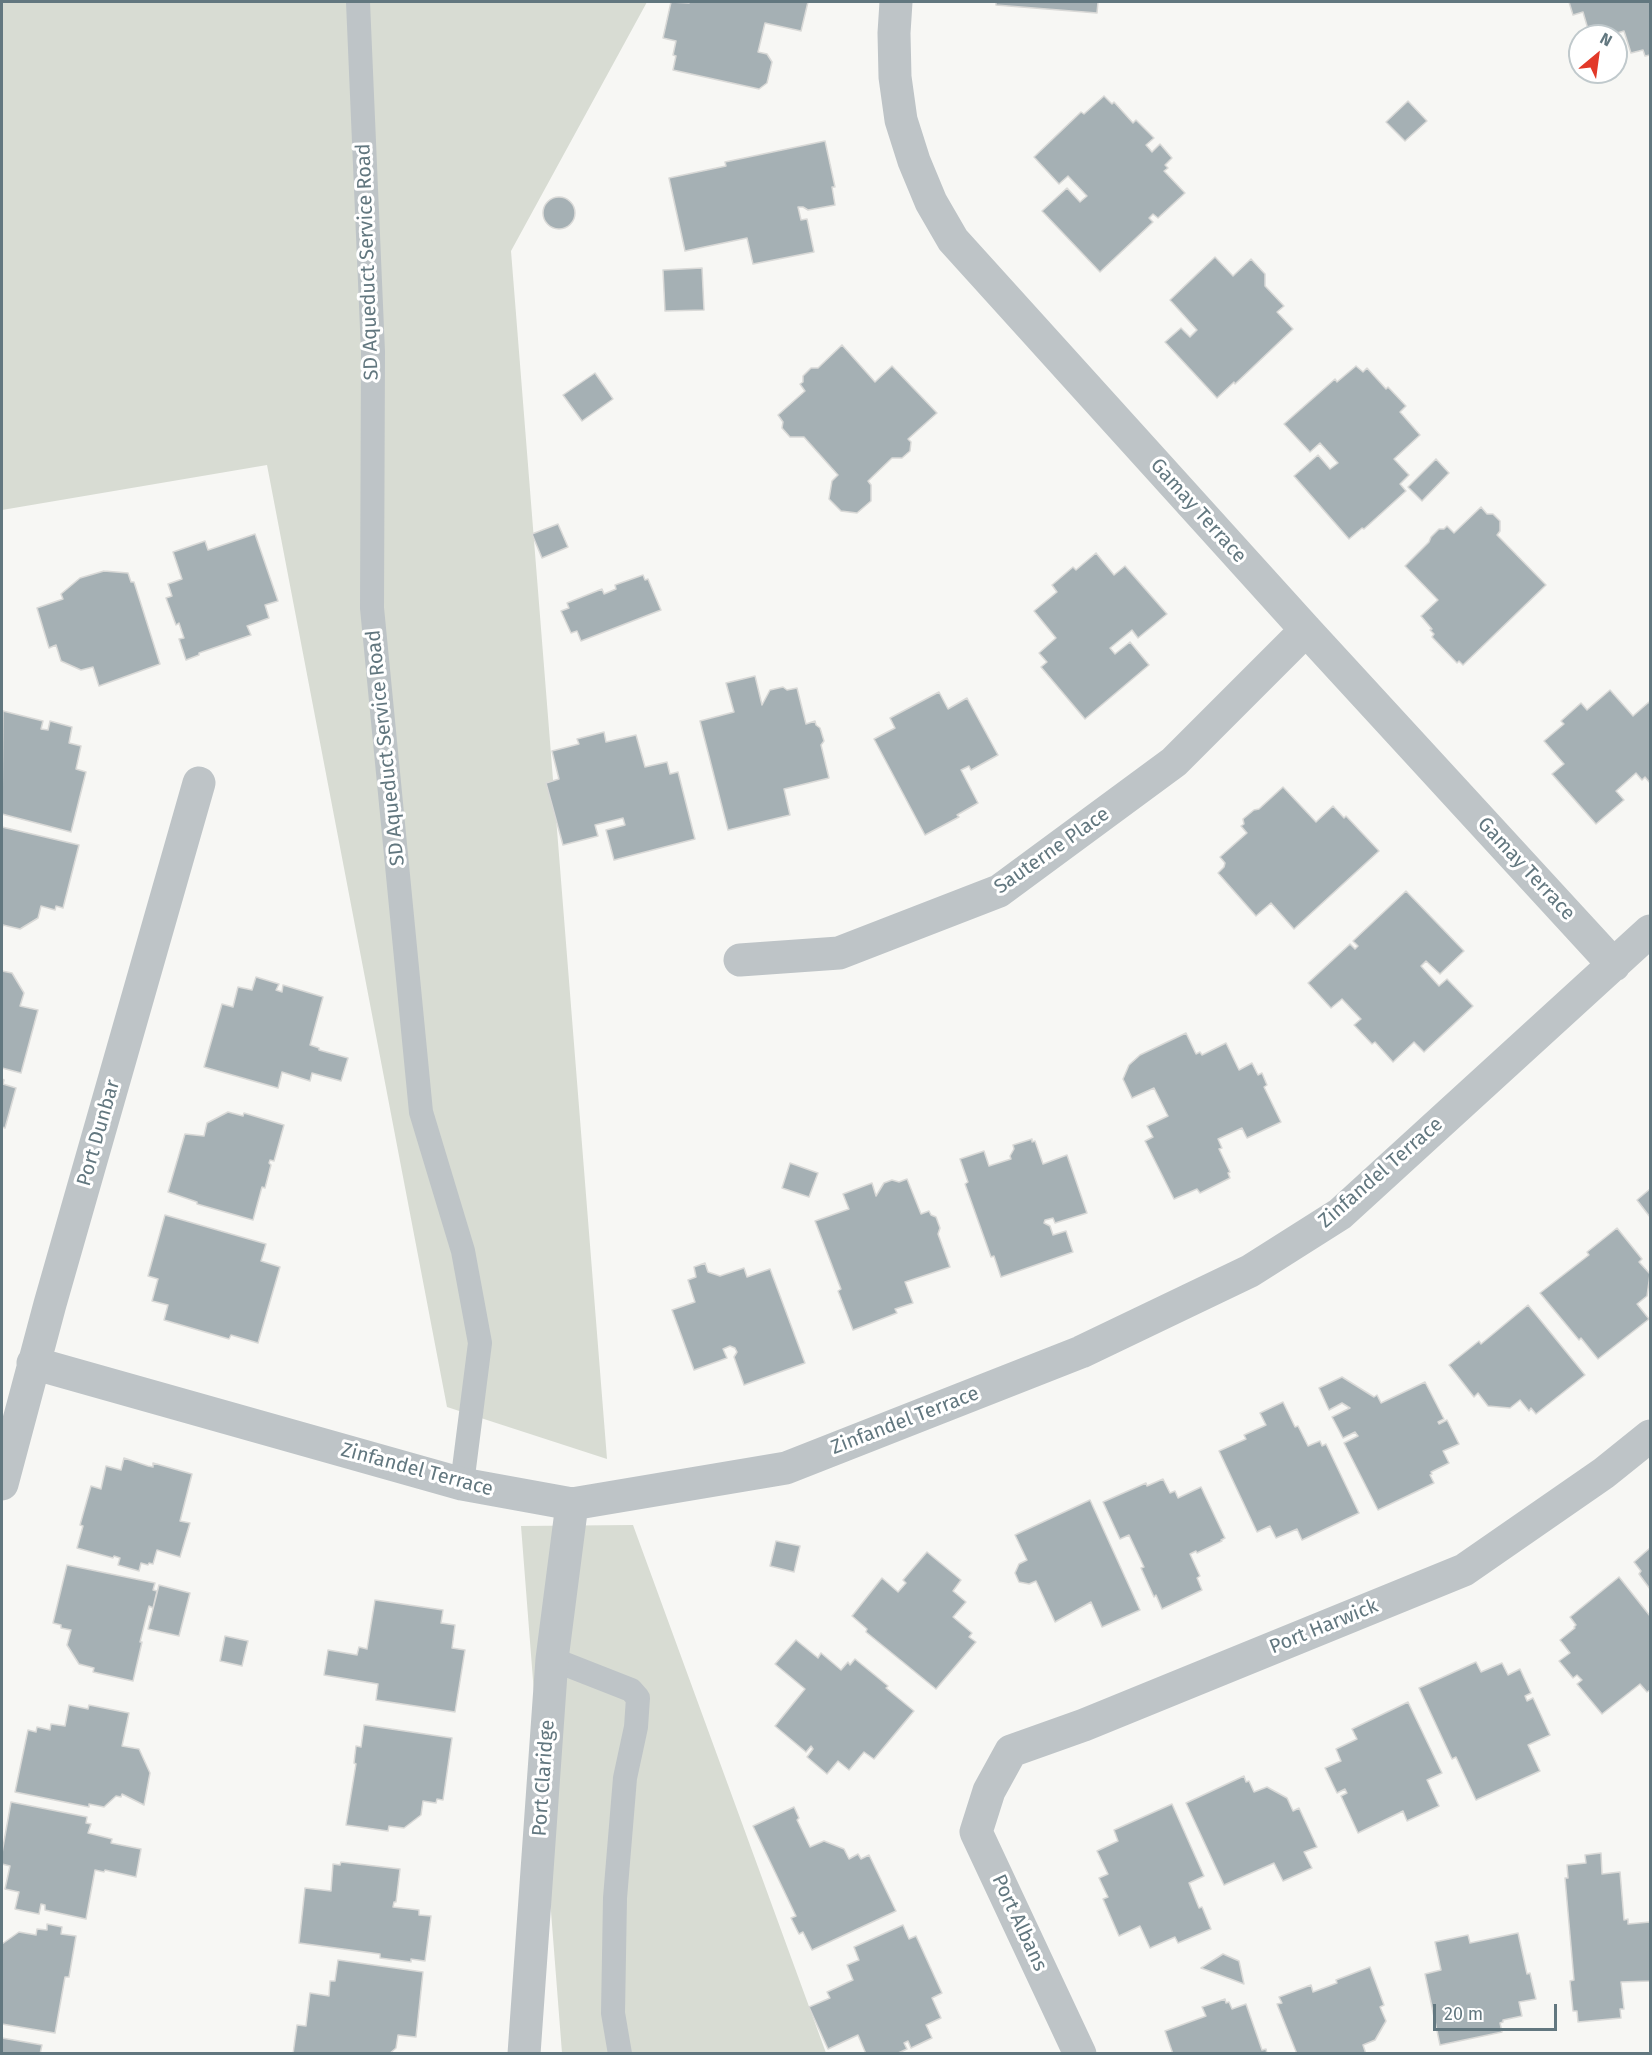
<!DOCTYPE html>
<html>
<head>
<meta charset="utf-8">
<style>
	body { margin:0 }
	#map { position:relative; width:1652px; height:2055px; overflow:hidden; background:#f7f7f4; font-family:"Fira Sans",sans-serif }
	canvas { display:block }
	.frame { position:absolute; inset:0; border:3px solid #62777f; pointer-events:none }
	.north { position:absolute; left:1568px; top:24px; width:60px; height:60px; box-sizing:border-box; background:#fff; border:2px solid #c0c9cc; border-radius:50%; rotate:29deg; font-size:16px; font-weight:700; line-height:24px; text-align:center; color:#62777f }
	.north::after { content:''; display:block; margin:auto; width:21px; height:27px; background:#e23929; clip-path:polygon(50% 0,100% 100%,50% 72%,0 100%) }
	.scale { position:absolute; left:1433px; top:2004px; width:124px; height:27px; box-sizing:border-box; border:3px solid #62777f; border-top:0; padding-left:8px; font-size:18px; line-height:21px; white-space:nowrap; color:#62777f; -webkit-text-stroke:4px #fff; paint-order:stroke }
</style>
</head>
<body>
<div id="map">
<canvas width="1652" height="2055"></canvas>
<div class="frame"></div>
<div class="north">N</div>
<div class="scale">20 m</div>
</div>
<script>
const c = document.querySelector('canvas').getContext('2d');
c.lineJoin = 'round';
function fillPath(path, color) { c.fillStyle = color; c.fill(path, 'evenodd'); }
const toPath = rows => new Path2D(rows.map(r => 'M' + r).join(''));
function strokePath(path, color, width, dash) { c.strokeStyle = color; c.lineWidth = width; c.lineCap = dash ? 'butt' : 'round'; c.setLineDash(dash || []); c.stroke(path); }
function write(font, color, halo, rows, align = 'center') {
  c.font = font + ' "Fira Sans",sans-serif'; c.lineWidth = 6; c.setLineDash([]); c.textBaseline = 'middle'; c.strokeStyle = halo; c.fillStyle = color; for (const [text, x, y, turn = 0] of rows) {
    c.save(); c.translate(x, y); c.rotate((+turn || 0) * Math.PI / 180); c.textAlign = isNaN(turn) ? turn : align; if (halo) c.strokeText(text, 0, 0); c.fillText(text, 0, 0); c.restore();
  }
}
fillPath(toPath([
	[2,2,647,2,511,251,607,1459,447,1407,267,465,2,510],
	[633,1525,826,2053,562,2053,521,1526]
]), '#d8dcd3');
const building = toPath([
	[671,2,689,3,690,2,808,2,801,31,765,23,758,52,767,54,772,62,767,83,759,89,673,70,676,56,673,55,676,41,663,38,671,2],
	[996,2,1098,2,1097,13,996,5,996,2],
	[1569,2,1650,2,1650,55,1645,56,1643,50,1631,53,1624,31,1607,36,1590,36,1583,12,1573,15,1569,2],
	[1104,96,1112,104,1114,102,1133,123,1136,120,1154,138,1146,145,1152,152,1160,144,1172,158,1165,165,1168,168,1164,171,1185,193,1158,218,1153,214,1149,218,1153,222,1100,272,1042,211,1067,188,1080,202,1087,196,1068,176,1059,184,1034,157,1081,112,1084,114,1104,96],
	[1408,101,1427,121,1405,141,1386,122,1408,101],
	[825,141,835,187,832,187,835,205,808,210,803,207,798,207,801,220,807,219,814,252,753,264,747,238,685,251,669,178,726,166,725,162,825,141],
	'543 213a16 16 0 1 1 32 0a16 16 0 1 1-32 0Z',
	[1215,257,1233,276,1251,259,1265,274,1265,286,1284,306,1277,312,1293,329,1235,384,1234,382,1217,398,1165,342,1181,328,1190,337,1197,330,1170,300,1215,257],
	[702,268,704,310,665,311,663,270,702,268],
	[842,345,875,382,892,366,937,413,908,439,911,442,910,451,902,458,892,458,868,481,871,485,871,501,857,513,841,511,829,499,832,481,838,475,804,437,790,437,782,428,783,422,778,415,805,391,800,384,803,382,803,376,811,368,818,368,842,345],
	[1356,366,1363,372,1367,368,1386,389,1388,387,1406,406,1400,412,1420,435,1394,459,1409,475,1400,484,1406,491,1364,529,1362,528,1349,539,1294,476,1318,455,1330,469,1338,463,1320,443,1310,452,1284,424,1335,379,1337,382,1356,366],
	[595,373,613,399,582,421,563,395,595,373],
	[1436,459,1449,473,1422,501,1408,487,1436,459],
	[1481,507,1487,514,1493,514,1500,521,1500,531,1497,535,1546,585,1463,665,1459,661,1457,663,1432,637,1434,634,1430,630,1432,629,1421,616,1438,600,1405,566,1429,542,1431,537,1439,529,1444,529,1447,526,1454,533,1481,507],
	[558,524,568,547,542,558,532,534,558,524],
	[255,534,278,601,265,605,269,618,247,626,251,635,199,653,199,655,186,660,179,639,184,638,179,623,176,625,166,598,172,596,168,584,182,579,173,552,205,541,208,550,255,534],
	[1096,553,1114,575,1125,566,1167,614,1138,638,1132,630,1110,648,1115,654,1130,642,1149,665,1085,719,1041,667,1047,662,1039,653,1056,638,1034,611,1057,592,1052,585,1073,567,1076,570,1096,553],
	[104,571,128,573,131,582,134,582,160,664,99,686,93,667,81,670,61,661,56,645,49,648,37,608,63,599,61,594,80,578,104,571],
	[643,575,645,580,648,579,661,610,581,641,577,631,571,633,561,611,569,608,567,603,602,589,604,594,616,589,615,585,643,575],
	[755,676,762,705,770,690,783,687,787,690,797,688,806,724,815,721,816,725,820,728,824,741,821,745,829,778,784,789,790,815,728,830,700,721,734,712,726,683,755,676],
	[1610,690,1633,716,1649,702,1650,704,1650,783,1645,777,1642,780,1636,773,1616,791,1624,800,1596,824,1552,774,1564,764,1544,741,1564,724,1561,721,1581,703,1587,710,1610,690],
	[939,692,948,709,967,698,998,755,971,770,969,766,961,770,978,803,957,815,959,817,925,835,874,739,895,728,890,718,939,692],
	[3,711,43,721,41,729,48,730,50,721,72,727,69,743,81,746,76,769,86,772,71,832,2,814,3,711],
	[604,732,606,742,636,735,645,767,667,762,670,774,678,772,695,839,614,860,606,830,625,825,623,818,595,825,598,836,563,845,546,783,559,779,552,751,579,744,577,739,604,732],
	[1283,787,1316,822,1333,806,1344,818,1346,816,1379,851,1294,929,1271,903,1256,916,1218,873,1224,867,1225,863,1220,857,1247,833,1241,826,1244,824,1243,819,1254,810,1259,809,1283,787],
	[2,827,79,845,63,908,56,906,55,910,41,906,38,918,20,929,3,925,2,929,2,827],
	[1406,891,1464,951,1440,974,1426,961,1421,966,1439,986,1447,979,1473,1006,1424,1052,1414,1042,1393,1062,1375,1042,1372,1044,1354,1025,1361,1019,1342,999,1331,1008,1308,983,1350,944,1355,949,1358,946,1353,941,1406,891],
	[2,971,12,973,24,993,20,1006,38,1010,21,1073,2,1068,2,971],
	[256,977,279,984,276,990,282,992,283,985,323,997,310,1045,319,1048,319,1050,348,1058,341,1081,312,1073,310,1081,282,1072,278,1088,204,1067,222,1004,233,1007,238,987,252,990,256,977],
	[1186,1033,1196,1054,1200,1052,1202,1055,1226,1043,1239,1070,1252,1063,1258,1075,1262,1073,1267,1085,1264,1087,1281,1122,1247,1138,1242,1128,1218,1139,1222,1148,1219,1149,1230,1172,1228,1173,1230,1178,1200,1193,1197,1189,1174,1199,1145,1141,1153,1137,1147,1126,1168,1116,1154,1088,1132,1098,1123,1079,1129,1065,1140,1055,1186,1033],
	[2,1079,4,1080,3,1084,16,1088,5,1128,2,1127,2,1079],
	[228,1112,243,1116,244,1113,284,1125,274,1161,270,1160,269,1163,271,1165,265,1188,262,1187,253,1220,197,1204,197,1202,168,1192,185,1134,204,1136,207,1123,228,1112],
	[1032,1139,1032,1142,1035,1141,1043,1164,1067,1155,1087,1213,1055,1223,1053,1218,1045,1220,1044,1223,1050,1226,1053,1235,1066,1231,1073,1252,1001,1277,994,1256,991,1257,965,1184,968,1182,960,1159,984,1151,989,1166,1011,1159,1010,1156,1014,1149,1013,1145,1032,1139],
	[790,1163,818,1173,809,1197,782,1188,790,1163],
	[907,1179,921,1214,929,1211,931,1215,936,1217,940,1228,938,1234,950,1267,905,1282,913,1303,895,1309,897,1313,853,1330,838,1291,841,1289,815,1221,849,1209,843,1194,872,1183,876,1196,884,1183,892,1180,899,1182,907,1179],
	[1650,1189,1650,1217,1637,1200,1650,1189],
	[165,1215,266,1244,261,1261,280,1267,258,1343,231,1335,229,1339,164,1320,168,1305,152,1301,158,1279,148,1276,165,1215],
	[1617,1228,1642,1259,1639,1262,1650,1274,1647,1296,1637,1304,1649,1319,1598,1359,1581,1338,1579,1340,1540,1293,1589,1255,1587,1252,1617,1228],
	[705,1263,708,1272,720,1276,744,1268,747,1277,770,1269,805,1363,744,1385,734,1357,737,1352,735,1348,730,1346,723,1349,727,1358,694,1370,672,1310,695,1302,688,1280,696,1277,694,1267,705,1263],
	[1528,1305,1585,1375,1536,1414,1531,1408,1529,1411,1520,1400,1510,1408,1488,1406,1478,1393,1474,1397,1449,1365,1479,1341,1481,1344,1528,1305],
	[1342,1377,1374,1397,1377,1395,1381,1403,1425,1382,1444,1419,1438,1422,1439,1424,1447,1420,1459,1444,1443,1451,1449,1463,1431,1472,1432,1474,1430,1475,1434,1483,1378,1510,1344,1443,1358,1436,1355,1432,1343,1438,1332,1417,1350,1408,1342,1403,1329,1410,1319,1388,1342,1377],
	[1283,1402,1295,1427,1298,1426,1308,1446,1320,1441,1322,1446,1326,1444,1359,1513,1302,1540,1297,1529,1276,1538,1270,1526,1257,1532,1219,1451,1246,1439,1244,1435,1266,1425,1260,1413,1283,1402],
	[124,1458,148,1466,153,1467,153,1463,192,1474,180,1521,190,1523,180,1557,157,1550,153,1564,149,1563,148,1565,141,1563,139,1571,118,1565,120,1558,114,1556,113,1558,77,1548,83,1526,80,1525,91,1486,101,1489,106,1466,121,1470,124,1458],
	[1163,1479,1170,1493,1175,1491,1178,1498,1201,1487,1225,1538,1221,1540,1222,1541,1197,1553,1196,1551,1190,1554,1200,1576,1197,1578,1202,1590,1162,1609,1156,1595,1154,1597,1141,1568,1144,1567,1129,1535,1120,1539,1103,1502,1146,1483,1147,1486,1163,1479],
	[1090,1500,1140,1610,1102,1627,1091,1602,1055,1622,1036,1581,1029,1584,1019,1582,1015,1573,1019,1564,1027,1560,1015,1535,1090,1500],
	[776,1541,800,1546,794,1572,770,1566,776,1541],
	[1650,1548,1650,1589,1639,1574,1641,1571,1634,1562,1650,1548],
	[927,1552,961,1580,953,1591,966,1602,953,1617,972,1633,969,1637,976,1642,936,1689,866,1632,867,1629,852,1616,882,1578,898,1592,906,1583,903,1580,927,1552],
	[67,1565,155,1583,153,1590,157,1591,153,1608,149,1606,140,1642,142,1642,133,1681,93,1672,94,1668,79,1664,67,1645,71,1630,61,1628,61,1625,53,1623,67,1565],
	[1619,1577,1650,1616,1650,1690,1647,1692,1640,1684,1602,1714,1577,1684,1582,1680,1577,1675,1573,1678,1559,1661,1570,1653,1560,1640,1575,1628,1574,1627,1576,1625,1570,1617,1619,1577],
	[159,1585,190,1593,179,1636,148,1629,159,1585],
	[375,1600,443,1610,441,1623,455,1625,452,1648,465,1650,455,1712,376,1700,378,1684,324,1675,328,1650,357,1655,359,1647,367,1649,375,1600],
	[225,1636,248,1641,242,1666,220,1661,225,1636],
	[796,1640,818,1658,821,1653,841,1670,848,1662,850,1665,855,1659,888,1686,886,1688,914,1711,874,1759,864,1752,849,1770,838,1761,827,1774,807,1757,813,1749,811,1746,806,1752,775,1726,805,1689,775,1664,796,1640],
	[1476,1662,1481,1672,1502,1663,1508,1675,1520,1669,1531,1693,1525,1696,1527,1701,1533,1698,1550,1735,1528,1745,1540,1771,1476,1800,1456,1757,1452,1759,1419,1688,1476,1662],
	[1408,1702,1442,1773,1427,1780,1439,1806,1407,1821,1403,1811,1358,1833,1341,1796,1347,1793,1345,1789,1337,1793,1325,1768,1341,1761,1336,1749,1357,1739,1352,1729,1408,1702],
	[69,1705,88,1709,89,1705,129,1713,122,1746,139,1749,150,1773,144,1805,122,1794,121,1797,116,1796,104,1807,89,1804,89,1807,15,1792,28,1730,36,1732,37,1727,50,1730,51,1724,65,1726,69,1705],
	[364,1725,452,1738,443,1800,437,1799,436,1803,423,1801,421,1815,404,1828,389,1826,388,1831,346,1825,356,1764,354,1763,356,1746,361,1747,364,1725],
	[1244,1776,1246,1782,1249,1781,1254,1792,1267,1787,1287,1798,1293,1811,1299,1808,1317,1847,1304,1852,1312,1868,1283,1881,1274,1863,1224,1885,1186,1803,1244,1776],
	[11,1802,87,1817,86,1823,91,1824,88,1833,112,1839,111,1843,141,1849,136,1877,105,1870,104,1872,95,1870,86,1919,45,1910,45,1905,41,1904,39,1914,15,1909,19,1892,5,1889,10,1866,2,1864,2,1853,11,1802],
	[1172,1804,1204,1876,1189,1883,1199,1908,1202,1907,1211,1929,1178,1943,1175,1937,1150,1948,1140,1926,1119,1936,1103,1899,1108,1897,1099,1878,1108,1874,1097,1851,1118,1841,1114,1830,1172,1804],
	[794,1807,799,1818,797,1820,810,1847,824,1841,844,1849,849,1859,858,1854,861,1859,869,1855,896,1911,812,1950,803,1932,799,1934,791,1918,796,1916,753,1826,794,1807],
	[1601,1853,1602,1874,1620,1872,1624,1920,1628,1919,1628,1924,1650,1922,1650,1981,1621,1982,1624,2009,1620,2009,1621,2018,1578,2022,1577,2011,1573,2011,1570,1981,1574,1980,1565,1878,1568,1878,1567,1865,1586,1863,1585,1855,1601,1853],
	[341,1862,400,1869,396,1902,394,1902,393,1907,419,1910,419,1915,431,1916,425,1961,411,1959,411,1962,380,1958,380,1954,299,1943,305,1888,331,1891,333,1864,340,1865,341,1862],
	[47,1924,62,1927,61,1934,76,1936,69,1977,65,1977,55,2033,2,2024,2,1944,19,1932,36,1935,37,1929,47,1930,47,1924],
	[903,1925,909,1939,916,1936,942,1993,932,1998,941,2018,926,2025,932,2038,911,2048,908,2041,904,2043,907,2049,896,2054,866,2054,858,2035,828,2049,809,2007,830,1998,827,1992,853,1980,847,1965,859,1960,854,1947,903,1925],
	[1518,1933,1527,1974,1530,1973,1536,1999,1519,2002,1522,2016,1503,2020,1503,2022,1500,2023,1502,2032,1440,2045,1425,1974,1441,1970,1435,1942,1468,1935,1470,1943,1518,1933],
	[1223,1954,1239,1961,1244,1984,1201,1968,1223,1954],
	[338,1960,423,1972,416,2037,398,2035,396,2048,389,2054,293,2054,297,2025,306,2026,310,1993,329,1996,330,1981,335,1981,338,1960],
	[1370,1967,1384,2005,1380,2007,1386,2021,1375,2040,1363,2045,1366,2054,1297,2054,1277,2004,1282,2003,1279,1997,1311,1985,1313,1992,1337,1983,1336,1980,1370,1967],
	[1225,1999,1226,2003,1229,2002,1232,2009,1246,2004,1262,2050,1266,2049,1267,2054,1173,2054,1165,2031,1206,2016,1202,2007,1225,1999],
	[2,2038,42,2045,40,2054,2,2054,2,2038]
]);
fillPath(building, '#a5b0b4');
strokePath(building, '#d9d9d7', 1.5);
strokePath(toPath([
	[358,2,373,352,372,608,421,1112,463,1251,480,1343,462,1484],
	[552,1659,631,1690,638,1698,636,1727,625,1778,615,1898,613,2013,620,2054]
]), '#bec4c7', 24);
strokePath(toPath([
	[896,2,894,33,895,77,901,120,914,161,931,202,953,240,1306,630,1614,965],
	[740,960,839,953,999,891,1174,762,1306,630],
	[33,1363,462,1484,572,1504,786,1468,1081,1352,1250,1271,1340,1214,1650,931],
	[2,1484,50,1304,199,783],
	[524,2054,552,1659,572,1504],
	[1080,2054,976,1832,989,1791,1011,1751,1084,1725,1464,1570,1604,1473,1650,1436]
]), '#bec4c7', 33);
write('20px', '#62777f', '#fff', [
	["SD Aqueduct Service Road",368,262,-92],
	["Gamay Terrace",1198,511,48],
	["SD Aqueduct Service Road",386,748,-96],
	["Sauterne Place",1052,851,-35],
	["Gamay Terrace",1526,869,47],
	["Port Dunbar",99,1133,-74],
	["Zinfandel Terrace",1381,1173,-41],
	["Zinfandel Terrace",905,1421,-21],
	["Zinfandel Terrace",417,1470,15],
	["Port Harwick",1324,1627,-22],
	["Port Claridge",544,1778,-86],
	["Port Albans",1019,1923,65]
]);
</script>
</body>
</html>
